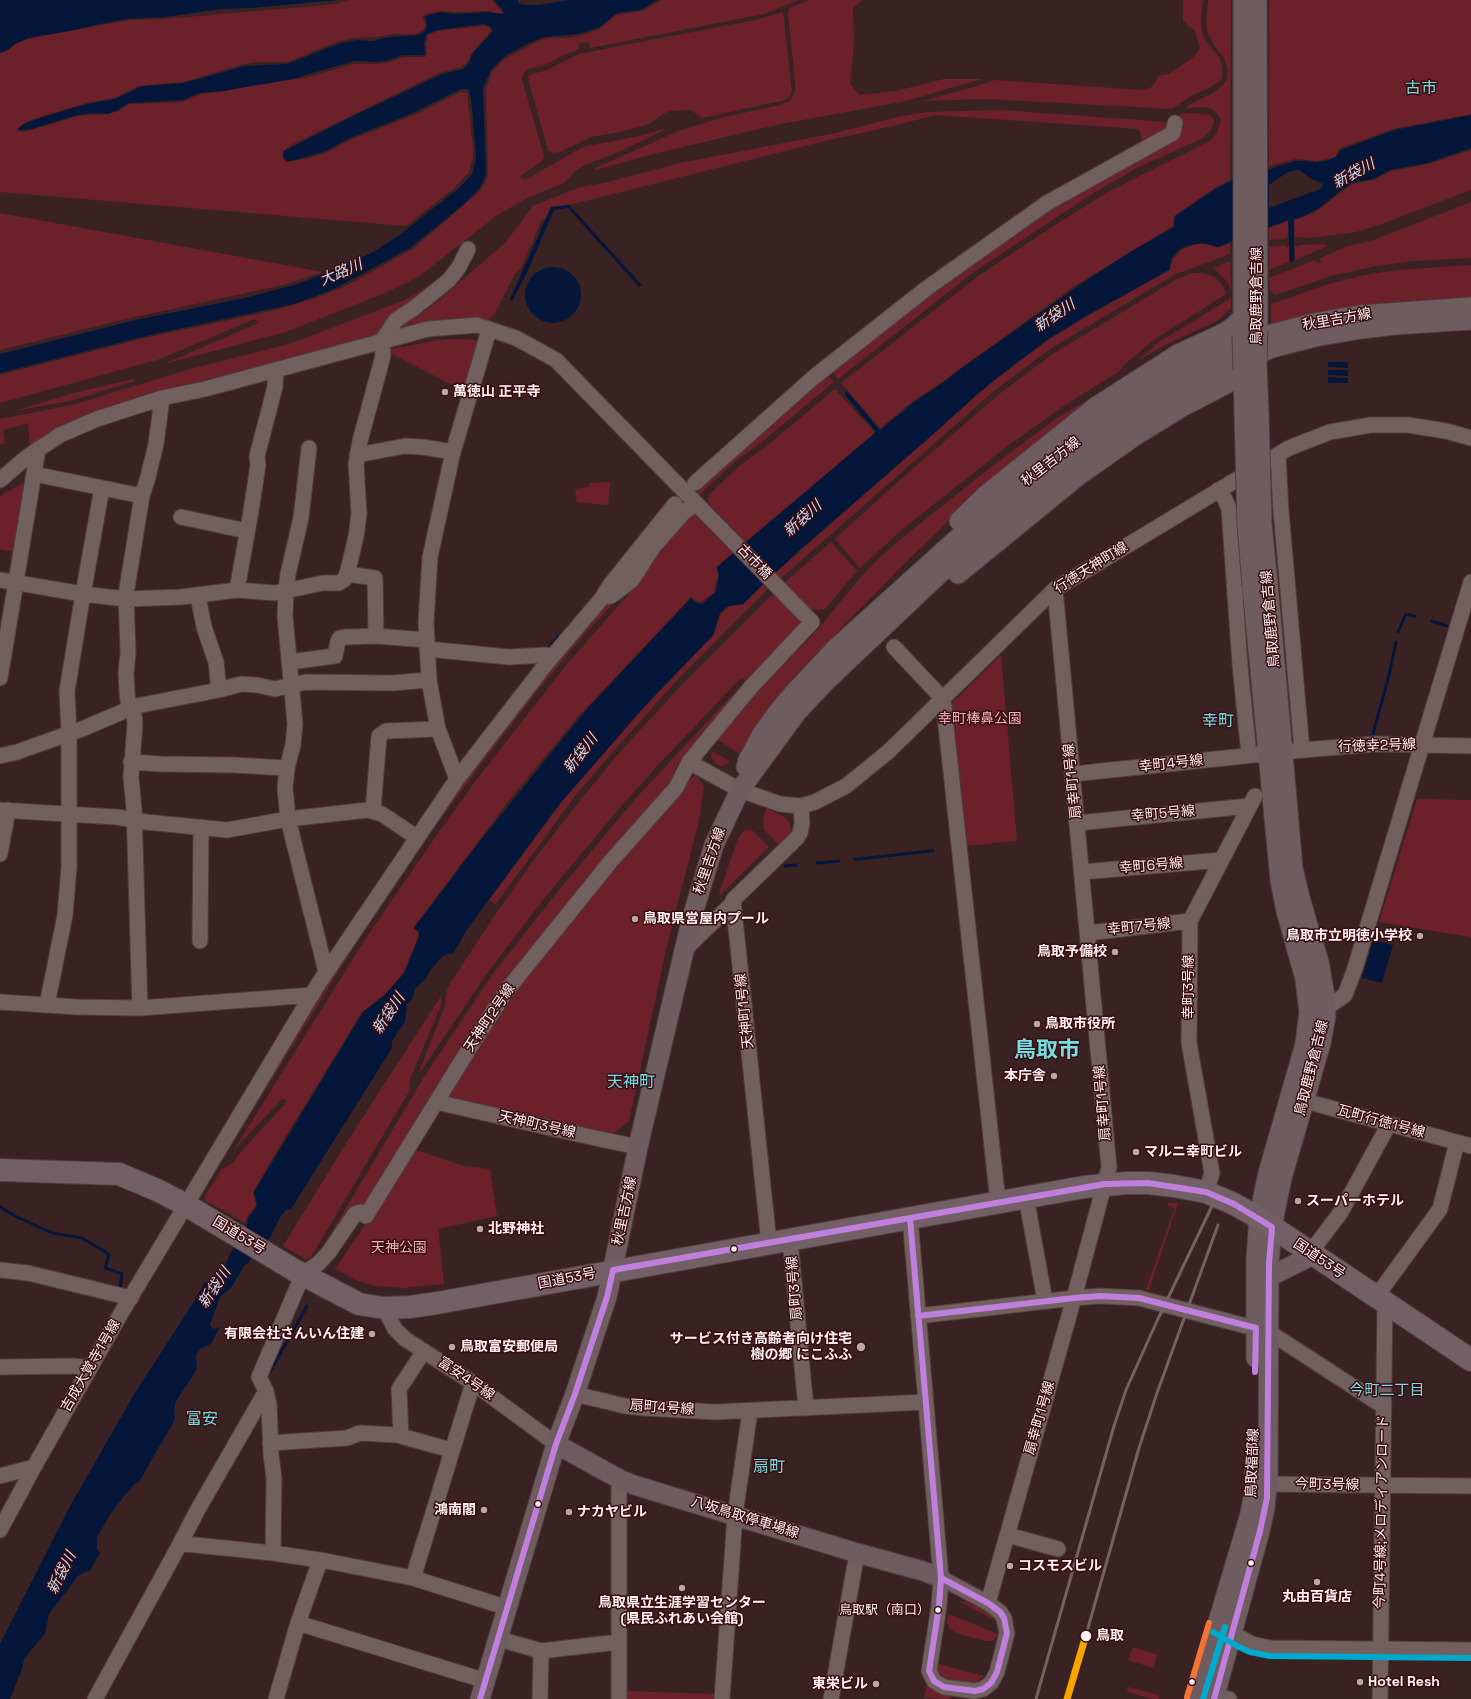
<!DOCTYPE html>
<html>
<head>
<meta charset="utf-8">
<style>
	body { margin:0 }
	canvas { display:block; background:#3a2223 }
</style>
</head>
<body>
<canvas width="1471" height="1699"></canvas>
<script>
const c = document.querySelector('canvas').getContext('2d');
c.lineJoin = 'round';
function fillPath(path, color) { c.fillStyle = color; c.fill(path, 'evenodd'); }
const toPath = rows => new Path2D(rows.map(r => 'M' + r).join(''));
function strokePath(path, color, width, dash) { c.strokeStyle = color; c.lineWidth = width; c.lineCap = dash ? 'butt' : 'round'; c.setLineDash(dash || []); c.stroke(path); }
function write(font, color, halo, rows, align = 'center') {
  c.font = font + ' "Space Grotesk","Noto Sans JP",sans-serif'; c.lineWidth = 3; c.setLineDash([]); c.textBaseline = 'middle'; c.strokeStyle = halo; c.fillStyle = color; for (const [text, x, y, turn = 0] of rows) {
    c.save(); c.translate(x, y); c.rotate((+turn || 0) * Math.PI / 180); c.textAlign = isNaN(turn) ? turn : align; if (halo) c.strokeText(text, 0, 0); c.fillText(text, 0, 0); c.restore();
  }
}
fillPath(toPath([
	[349,0,491,0,502,12,502,14,488,11,455,12,440,11,423,15,423,20,425,23,425,26,424,29,417,34,393,34,376,37,354,38,336,42,287,62,256,62,244,64,183,82,139,86,114,98,86,103,31,120,21,125,17,130,22,132,31,130,78,116,108,114,118,111,129,104,183,102,200,94,222,92,254,85,305,78,354,64,377,64,391,62,403,57,426,57,426,43,428,35,438,31,484,26,489,27,491,31,471,54,468,61,461,67,441,72,293,144,283,151,282,155,286,162,306,159,328,152,350,140,417,114,460,92,467,93,473,148,473,158,469,172,453,189,406,226,0,192,0,54,16,44,28,39,129,20,165,19,337,4],
	[661,0,799,0,764,14,590,48,589,42,579,43,579,49,562,56,543,66,528,69,524,72,522,79,524,87,544,156,543,160,519,177,525,180,583,147,640,136,663,129,664,130,619,152,585,165,575,171,564,183,527,198,496,216,418,277,385,293,286,332,164,364,258,323,255,319,160,359,0,403,0,375,149,337,272,311,314,299,348,285,413,249,480,191,484,185,488,176,486,89,492,72,503,60,540,40,548,38,570,38,586,34,600,29,616,15,643,11],
	[810,0,863,0,853,8,854,41,850,83,859,95,896,91,944,79,982,79,906,101,776,125,657,153,595,170,595,168,681,130,725,117,780,105,790,101,795,92,795,81,788,13,789,9,792,7],
	[1183,0,1203,0,1201,18,1202,33,1206,41,1219,57,1222,66,1222,77,1220,81,1209,88,1193,95,1171,109,988,99,922,101,974,87,995,80,1142,90,1152,87,1159,76,1169,74,1195,56,1200,48,1195,31,1183,21],
	[1208,0,1231,0,1230,180,1216,187,1174,216,1173,226,1076,285,935,387,914,400,880,428,841,383,977,277,1049,229,1106,193,1210,141,1216,134,1221,121,1218,114,1212,109,1204,107,1187,108,1187,106,1213,93,1223,85,1227,79,1228,70,1225,59,1214,45,1207,31,1206,22],
	[1269,0,1471,0,1471,114,1393,129,1340,148,1335,157,1327,159,1316,161,1295,159,1269,166],
	[783,12,791,82,792,91,790,96,785,100,702,118,691,110,671,111,665,113,649,124,621,132,591,137,560,152,553,153,548,150,530,86,528,76,529,75,547,70,579,54,755,20],
	[1000,110,1167,122,1167,125,1163,131,1143,142,1139,129,935,115,897,125,825,141,569,205,551,207,545,220,542,219,531,246,528,241,530,246,522,267,515,274,494,315,487,321,459,318,434,320,398,329,407,320,417,317,439,300,506,242,533,206,580,187,604,183,680,163,836,133,902,116,929,112],
	[1195,113,1209,115,1214,119,1212,128,1203,138,1137,168,1095,192,975,271,838,379,830,369,1007,235,1179,132,1180,114],
	[1471,150,1471,190,1379,225,1356,232,1310,238,1295,237,1294,220,1314,213,1352,184,1374,180,1391,171,1429,164],
	[1471,202,1471,258,1414,261,1377,266,1334,275,1275,295,1270,290,1269,278,1315,260,1317,263,1321,262,1320,258,1348,246,1371,241],
	[0,213,323,272,287,284,122,320,0,350],
	[1288,221,1288,237,1286,237,1286,239,1269,240,1269,228],
	[1230,243,1230,254,1174,275,1050,349,994,391,780,579,775,573,990,384,1048,340,1084,318,1170,270,1173,259,1182,249,1198,244,1208,244,1218,248],
	[1323,244,1328,246,1295,260,1295,246,1299,246,1299,245],
	[1286,245,1286,247,1289,247,1289,262,1269,270,1269,247],
	[1230,261,1231,290,1227,281,1215,270,1214,268],
	[1471,265,1471,300,1271,328,1271,304,1329,284,1364,275,1398,270],
	[445,273,411,304,383,325,382,334,163,391,105,408,91,413,54,432,30,448,28,423,3,430,5,443,0,445,0,419,72,405,187,370,292,343,405,300,422,290],
	[1193,273,1199,273,1213,276,1222,284,1226,294,1154,340,1125,364,1120,371,1070,402,1010,444,905,527,860,568,835,539,893,486,998,395,1054,353,1177,279],
	[1231,298,1231,308,1219,320,1169,343,1137,361,1159,342],
	[459,339,476,340,479,346,466,392,390,353,392,349,438,340],
	[826,373,834,382,758,445,732,464,699,495,697,492,744,446],
	[134,379,135,381,70,401,14,411,74,393],
	[1122,379,961,509,911,557,799,671,767,711,740,754,716,738,773,675,814,634,860,578,879,558,908,533,995,464,1060,416],
	[835,389,875,433,745,542,708,503,709,495,739,466,764,448],
	[610,482,608,505,577,502,575,489,589,487,590,483],
	[21,484,25,487,15,552,0,549,0,496],
	[694,513,697,514,734,552,716,567,718,576,714,588,715,592,701,602,698,602,691,597,576,719,510,799,413,928,418,933,418,937,403,973,385,994,362,1012,276,1152,253,1192,256,1205,254,1209,247,1216,245,1223,206,1201,205,1196,222,1169,233,1163,239,1154,287,1102,283,1098,234,1150,364,941,436,836,477,779,567,664,627,596,637,583,643,573,683,519],
	[831,542,857,571,825,609,821,610,809,609,784,583],
	[765,583,769,588,681,676,617,747,575,796,496,904,489,900,565,798,649,702,714,635,721,613,730,606,743,605],
	[627,588,584,635,539,689,476,771,435,827,348,956,234,1141,209,1179,311,1005,420,839,514,713,612,597],
	[774,593,799,619,801,625,799,631,747,680,740,679,659,764,617,811,542,901,486,975,421,1071,419,1072,445,1006,447,990,451,982,493,918,533,861,574,808,619,753,677,690],
	[1001,655,1017,841,966,846,951,704],
	[741,688,677,765,669,790,635,824,598,865,507,978,430,1096,364,1206,315,1260,424,1077,492,975,558,891,637,797,738,689],
	[712,751,730,761,728,763,721,766,716,764,711,757],
	[696,776,704,786,699,821,669,937,629,1121,610,1136,444,1100,512,990,680,790,693,777],
	[1417,799,1471,800,1471,937,1379,922],
	[766,808,786,818,790,823,791,830,789,836,780,846,764,829,763,821],
	[752,830,769,847,720,895,719,893,738,839,743,831],
	[441,996,441,1005,409,1082,410,1090,407,1095,311,1257,305,1259,283,1246,347,1142],
	[416,1150,464,1166,490,1169,497,1216,438,1229,444,1284,403,1288,376,1286,358,1281,335,1269],
	[1168,1203,1178,1203,1149,1290,1146,1289,1175,1208,1167,1206],
	[959,1601,972,1602,995,1616,996,1621],
	[949,1614,998,1634,997,1637,991,1641,985,1641,956,1633,948,1627,947,1621],
	[1133,1647,1157,1655,1153,1668,1128,1660],
	[938,1664,984,1676,977,1682,968,1683,946,1680,937,1670],
	[927,1683,952,1696,948,1699,924,1698],
	[1128,1687,1158,1695,1159,1699,1151,1699,1129,1692,1127,1691],
	[624,1691,718,1694,717,1699,624,1699]
]), '#6c2029');
fillPath(toPath([
	[0,0,338,0,251,8,221,9,165,17,128,19,109,22,74,30,28,38,15,44,8,50,0,53],
	[494,0,518,0,518,3,525,5,539,5,569,0,657,0,641,10,617,13,600,27,579,34,544,37,527,44,505,56,491,70,483,88,486,174,480,188,462,206,410,248,334,289,294,304,150,335,0,373,0,354,140,319,245,298,298,284,354,261,375,251,398,236,458,189,472,174,476,158,475,145,471,98,468,89,461,89,415,112,350,138,326,151,291,161,287,161,283,158,284,151,353,116,442,74,463,69,469,63,472,54,480,45,493,31,492,28,484,24,438,30,427,34,424,43,426,55,402,55,389,60,378,62,353,61,293,79,223,91,200,93,183,100,129,103,118,110,108,114,92,113,78,115,32,129,17,130,24,124,39,118,86,104,115,99,142,86,184,83,245,66,287,64,338,44,357,40,372,41,390,37,419,35,425,31,427,26,425,16,441,12,455,14,488,12,502,14,504,13,502,9],
	[1471,115,1471,148,1428,163,1390,170,1373,179,1351,183,1319,208,1302,217,1294,219,1294,261,1290,262,1288,220,1218,247,1202,243,1185,246,1178,251,1172,258,1169,270,1086,316,1047,340,1011,367,976,395,938,430,801,549,757,590,743,604,729,606,725,608,720,613,713,635,643,708,557,807,466,931,453,954,451,953,443,956,432,968,424,981,415,989,412,999,407,1004,405,1022,392,1041,392,1048,291,1209,286,1210,280,1217,270,1238,249,1262,243,1267,232,1287,220,1297,210,1325,213,1329,220,1327,211,1344,200,1349,196,1355,197,1368,192,1377,176,1401,174,1411,175,1417,173,1423,139,1482,134,1484,111,1513,97,1537,97,1549,100,1553,90,1571,86,1571,78,1576,49,1614,45,1634,24,1659,22,1669,10,1699,0,1699,0,1644,69,1508,133,1396,193,1303,205,1282,212,1286,221,1275,230,1254,247,1226,248,1218,257,1206,254,1192,363,1012,386,994,405,972,419,936,419,932,414,928,480,841,585,711,691,598,697,603,702,604,716,592,719,575,717,567,876,432,845,395,845,393,847,391,880,430,918,399,936,388,960,369,1078,286,1125,255,1174,227,1175,216,1215,189,1229,182,1295,161,1317,162,1329,160,1336,157,1341,150,1394,130],
	[1296,170,1301,171,1310,178,1321,183,1323,185,1320,189,1269,208,1269,185,1286,173],
	[569,205,642,285,639,287,568,208,554,210,527,273,512,301,510,299,551,207],
	'525 295a28 28 0 1 1 56 0a28 28 0 1 1-56 0Z',
	[1328,362,1348,362,1348,368,1328,367],
	[1328,370,1348,370,1348,376,1328,375],
	[1328,377,1348,378,1348,383,1328,383],
	[934,849,935,852,854,861,854,858],
	[1373,940,1393,945,1382,983,1362,978]
]), '#05163b');
strokePath(toPath([
	[1432,621,1447,626],
	[1398,632,1406,614,1415,616],
	[547,650,559,636],
	[1373,734,1389,675,1396,642],
	[1079,766,1090,764],
	[817,863,839,861],
	[785,866,796,865],
	[0,1207,15,1216,52,1233,82,1238,109,1254,105,1268,122,1274,120,1289],
	[268,1375,307,1306]
]), '#05163b', 3);
const minor = toPath([
	[309,448,301,518,288,574,286,591,285,616,295,724,293,745,287,768,285,788,288,819,326,972],
	[357,455,405,446,422,447,453,452],
	[1278,455,1281,511,1302,750],
	[34,474,142,496],
	[0,480,27,457,60,435,97,419,162,398,205,389,428,329,477,325,516,338,556,360,812,622,751,687,689,762,676,788,611,861,507,990,469,1049,366,1216,360,1212,355,1214,329,1252,319,1263,303,1274,259,1377,266,1391,269,1404,271,1455,274,1478,273,1553],
	[695,483,814,377,927,288,1047,203,1173,133,1175,123],
	[1218,490,1225,499,1229,509,1240,665,1249,755],
	[181,517,247,531],
	[347,574,375,578,376,636],
	[0,580,83,594,126,599,181,597,237,590,275,593,323,583,339,583,345,579,348,570,356,537,359,513,356,464,360,441,383,356,382,341,396,320,413,309,449,280,459,267,468,249],
	[237,590,251,511,258,465,257,456,275,387,276,370],
	[198,596,204,627,216,662,219,690],
	[602,598,611,596,632,580,654,546,684,512,696,504],
	[894,647,943,699,998,1202],
	[427,649,509,657,546,655,552,657],
	[289,662,335,656,338,641,340,638,346,637,376,636,427,640],
	[0,678,38,449],
	[0,756,17,752,82,729,136,706,219,690,241,684,257,685,275,689,306,682,392,683,429,680],
	[131,762,161,764,234,765,287,768],
	[689,762,740,790,780,804,801,806,815,802,846,786,888,752,1055,589,1289,448,1330,432,1371,425,1408,425,1446,431,1471,438],
	[1073,774,1292,751,1375,744,1471,746],
	[457,779,438,729,429,680,426,622,430,557,453,452,489,330],
	[0,810,116,817,146,822,227,830,288,819,368,810,382,814,416,837],
	[373,811,379,736,386,731,438,729],
	[1077,823,1249,806],
	[0,854,8,810],
	[1082,872,1221,860],
	[1088,933,1190,921],
	[200,941,201,827],
	[683,951,733,903],
	[0,1002,77,1007,140,1008,312,995],
	[47,1005,65,915,69,867,69,734,67,691,83,594,102,488],
	[140,1008,134,810,131,777,135,723,134,714,129,709,127,693,126,672,128,653,126,594,142,496,148,477,156,444,162,398],
	[1326,1008,1345,995,1355,968,1471,582],
	[1294,1098,1471,1146],
	[436,1102,595,1138,638,1147],
	[1206,1192,1212,1173,1189,1043,1190,921,1255,796],
	[1026,1197,1045,1301],
	[910,1218,941,1578,939,1606,929,1671,934,1681,944,1687,975,1691,983,1689,991,1683,997,1672,1007,1633,1004,1618,1000,1612,988,1603,941,1578],
	[790,1240,806,1408],
	[769,1243,733,900,797,838,800,833,802,824,801,806],
	[1310,1253,1341,1212,1389,1124],
	[0,1270,28,1273,131,1298],
	[1376,1297,1440,1209,1457,1142],
	[384,1308,395,1329,405,1339,473,1383,556,1444],
	[918,1316,1074,1298,1100,1296,1139,1298,1269,1332,1383,1406],
	[0,1367,72,1366,84,1367,89,1370],
	[575,1394,625,1406,644,1408,715,1412,926,1402],
	[401,1436,399,1389,424,1351],
	[270,1443,347,1438,360,1433,397,1435,451,1450],
	[0,1476,34,1467],
	[1257,1484,1471,1486],
	[0,1530,34,1467,120,1315,317,986,457,779,546,664,602,598,610,585,675,504],
	[1008,1535,1058,1549],
	[180,1544,195,1545,273,1553,326,1561,413,1578,508,1608],
	[413,1578,473,1383],
	[988,1603,1074,1298,1109,1167,1055,589],
	[298,1623,486,1681],
	[1223,1628,1252,1644,1271,1648,1471,1650],
	[499,1639,541,1651,618,1642],
	[1215,1695,1229,1699],
	[95,1699,180,1544,197,1511,266,1391],
	[276,1699,298,1623,320,1561],
	[540,1699,541,1651],
	[619,1699,619,1489,621,1480],
	[722,1699,735,1515,750,1411],
	[831,1699,857,1553],
	[1380,1699,1385,1302]
]);
const major = toPath([
	[1257,0,1258,330],
	[1243,330,1243,0],
	[1257,364,1259,414],
	[1243,370,1244,414],
	[959,521,986,495,1097,406,1178,354,1224,333,1234,326,1243,317],
	[958,574,1078,476,1135,436,1182,407,1244,375,1247,368],
	[1252,586,1280,880,1286,911,1305,979,1309,1012,1305,1044,1268,1173,1259,1216,1256,1259,1256,1358],
	[746,767,748,760,762,734,778,712,792,695,836,648,979,519,1060,454,1118,412,1179,374,1200,363,1226,351,1272,334,1314,323,1359,315,1471,307],
	[1269,1277,1313,1255],
	[556,1444,621,1480,634,1485,857,1553,923,1571,941,1578],
	[480,1699,556,1444,575,1394,607,1297,638,1147,692,917,714,845,740,790,797,712,825,682,936,577,988,531,1061,471,1119,428,1202,379,1272,348,1315,337,1361,329,1395,325,1471,320],
	[1195,1699,1250,1514,1254,1493,1255,1459],
	[1214,1699,1260,1531,1265,1508,1268,1479,1269,1264,1272,1227,1282,1178,1321,1043,1326,1016,1325,996,1319,962,1300,898,1293,868,1268,583]
]);
const highway = toPath([
	[0,1170,119,1174,157,1190,186,1205,296,1271,359,1304,384,1308,410,1307,437,1303,1084,1187,1127,1183,1148,1183,1174,1186,1206,1192,1234,1204,1259,1218,1471,1360]
]);
strokePath(minor, '#4f3e3f', 17);
strokePath(major, '#4f3e3f', 21);
strokePath(highway, '#4f3e3f', 24);
strokePath(minor, '#725f60', 15);
strokePath(major, '#6f5c60', 19);
strokePath(highway, '#735f66', 22);
strokePath(toPath([
	[1086,1635,1139,1448,1157,1393,1218,1225],
	[1036,1699,1114,1426,1126,1390,1157,1321,1213,1204]
]), '#746263', 3);
const majorBridge = toPath([
	[1242,335,1243,370],
	[1257,364,1258,330],
	[1244,414,1247,524,1252,586],
	[1259,414,1262,523,1268,583]
]);
strokePath(majorBridge, '#4f3e3f', 21, []);
strokePath(majorBridge, '#6f5c60', 19);
strokePath(toPath([
	[910,1218,941,1578],
	[613,1270,1105,1184,1148,1183,1206,1192,1234,1204,1272,1227,1269,1264,1267,1498,1260,1531,1214,1699],
	[918,1316,1074,1298,1100,1296,1139,1298,1256,1328,1255,1372],
	[941,1578,988,1603,1000,1612,1004,1618,1007,1633,997,1672,991,1683,983,1689,975,1691,944,1687,934,1681,929,1671,939,1606,941,1578],
	[480,1699,556,1444,575,1394,607,1297,613,1270]
]), '#c07fdc', 6);
strokePath(toPath([
	[1213,1632,1239,1647,1250,1652,1270,1656,1471,1658],
	[1203,1699,1225,1627]
]), '#00a9ce', 6);
strokePath(toPath([
	[1187,1697,1209,1623]
]), '#f57335', 6);
strokePath(toPath([
	[1067,1699,1086,1635]
]), '#f7a600', 7);
for (const [x, y, r, color] of [
	[445,392,4,"#b9a9a9"],
	[635,919,4,"#b9a9a9"],
	[1420,936,4,"#b9a9a9"],
	[1115,952,4,"#b9a9a9"],
	[1037,1024,4,"#b9a9a9"],
	[1054,1076,4,"#b9a9a9"],
	[1136,1152,4,"#b9a9a9"],
	[1298,1201,4,"#b9a9a9"],
	[480,1229,4,"#b9a9a9"],
	[734,1249,3.5,"#fef1f1"],
	[372,1334,4,"#b9a9a9"],
	[452,1347,4,"#b9a9a9"],
	[861,1347,5,"#b9a9a9"],
	[538,1504,3.5,"#fef1f1"],
	[484,1510,4,"#b9a9a9"],
	[569,1512,4,"#b9a9a9"],
	[1251,1563,3.5,"#fef1f1"],
	[1010,1566,4,"#b9a9a9"],
	[1317,1582,4,"#b9a9a9"],
	[682,1588,4,"#b9a9a9"],
	[938,1610,3.5,"#fef1f1"],
	[1086,1636,6,"#fef1f1"],
	[1192,1682,3.5,"#fef1f1"],
	[1360,1682,4,"#b9a9a9"],
	[876,1684,4,"#b9a9a9"]
]) { const dot = new Path2D(); dot.arc(x, y, r, 0, 2 * Math.PI); c.fillStyle = color; c.fill(dot); strokePath(dot, '#380d12', 1.5); }
write('13px', '#fef1f1', '#380d12', [
	["鳥取駅（南口）",930,1610]
], 'right');
write('14px', '#fef1f1', '#380d12', [
	["鳥取鹿野倉吉線",1257,296,-90],
	["秋里吉方線",1337,320,-10],
	["秋里吉方線",1051,462,-38],
	["古市橋",754,562,46],
	["行徳天神町線",1091,568,-32],
	["鳥取鹿野倉吉線",1271,619,-95],
	["行徳幸2号線",1377,746,-2],
	["幸町4号線",1171,764,-6],
	["扇幸町1号線",1073,781,-96],
	["幸町5号線",1163,814,-5],
	["秋里吉方線",710,861,-71],
	["幸町6号線",1151,866,-5],
	["幸町7号線",1139,927,-6],
	["幸町3号線",1189,987,-90],
	["天神町1号線",745,1011,-96],
	["天神町2号線",490,1018,-56],
	["鳥取鹿野倉吉線",1312,1068,-76],
	["扇幸町1号線",1103,1103,-95],
	["瓦町行徳1号線",1381,1122,15],
	["天神町3号線",537,1125,13],
	["秋里吉方線",625,1211,-78],
	["国道53号",239,1236,31],
	["国道53号",1319,1259,34],
	["国道53号",567,1279,-11],
	["扇町3号線",795,1288,-95],
	["吉成大覚寺1号線",91,1366,-60],
	["富安4号線",466,1379,34],
	["扇町4号線",662,1408,4],
	["扇幸町1号線",1040,1418,-74],
	["鳥取福部線",1253,1463,-88],
	["今町3号線",1327,1485,1],
	["今町4号線;メロディアンロード",1382,1512,-89],
	["八坂鳥取停車場線",745,1518,17]
]);
write('bold 14px', '#fef1f1', '#380d12', [
	["萬徳山 正平寺",453,392],
	["鳥取県営屋内プール",643,919],
	["鳥取市立明徳小学校",1412,936,"right"],
	["鳥取予備校",1107,952,"right"],
	["鳥取市役所",1045,1024],
	["本庁舎",1046,1076,"right"],
	["マルニ幸町ビル",1144,1152],
	["スーパーホテル",1306,1201],
	["北野神社",488,1229],
	["有限会社さんいん住建",364,1334,"right"],
	["サービス付き高齢者向け住宅",852,1339,"right"],
	["樹の郷 にこふふ",852,1355,"right"],
	["鳥取富安郵便局",460,1347],
	["鴻南閣",476,1510,"right"],
	["ナカヤビル",577,1512],
	["コスモスビル",1018,1566],
	["丸由百貨店",1317,1597,"center"],
	["鳥取県立生涯学習センター",682,1603,"center"],
	["(県民ふれあい会館)",682,1619,"center"],
	["Hotel Resh",1368,1682],
	["東栄ビル",868,1684,"right"]
], 'left');
write('14px', '#efb4b5', '#380d12', [
	["幸町棒鼻公園",980,719],
	["天神公園",399,1248]
]);
write('bold 14px', '#fef1f1', '#380d12', [
	["鳥取",1096,1636]
], 'left');
write('italic 15px', '#cad9ef', '#380d12', [
	["新袋川",1354,174,-28],
	["大路川",341,273,-23],
	["新袋川",1055,316,-34],
	["新袋川",803,519,-42],
	["新袋川",581,754,-52],
	["新袋川",389,1014,-56],
	["新袋川",215,1288,-56],
	["新袋川",62,1573,-63]
]);
write('15px', '#73dfe2', '#380d12', [
	["今町二丁目",1387,1391]
]);
write('16px', '#73dfe2', '#380d12', [
	["古市",1421,89],
	["幸町",1218,722],
	["天神町",631,1083],
	["富安",202,1420],
	["扇町",769,1468]
]);
write('bold 22px', '#73dfe2', '#380d12', [
	["鳥取市",1047,1051]
]);
</script>
</body>
</html>
